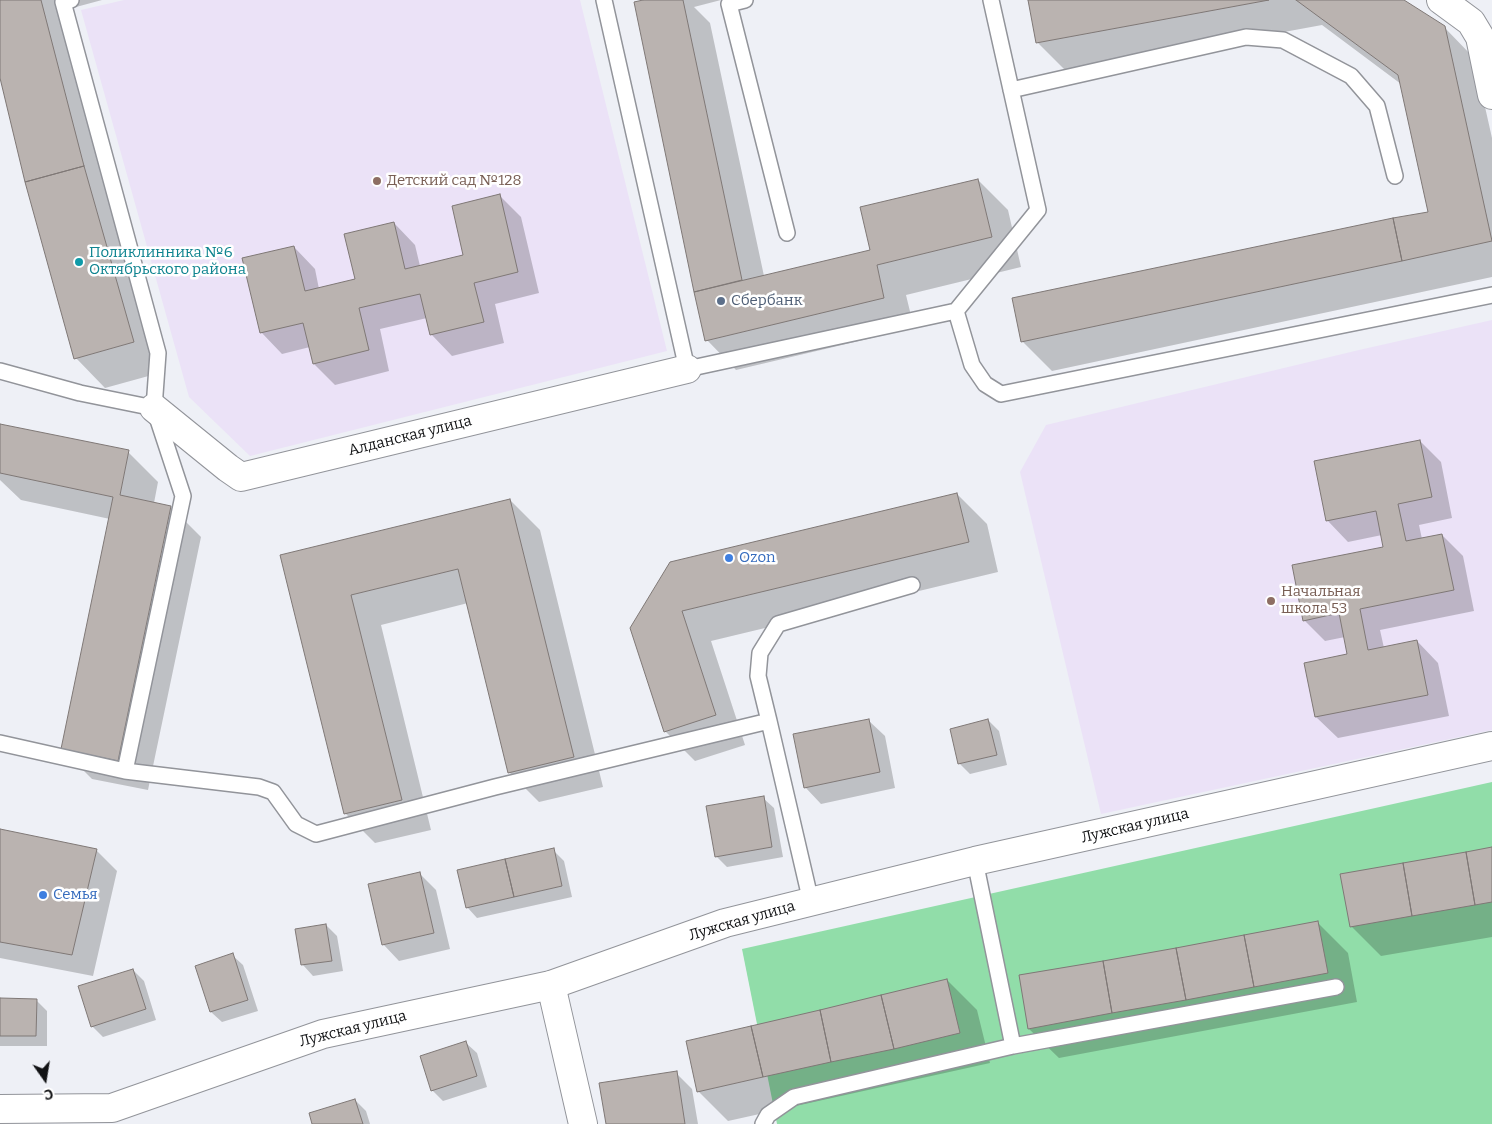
<!DOCTYPE html>
<html>
<head>
<meta charset="utf-8">
<style>
	body { margin:0 }
	#map { position:relative; width:1492px; height:1124px; overflow:hidden; background:#eef0f6; font-family:Bitter,serif }
	canvas { display:block }
	.north { position:absolute; left:20px; top:1054px; width:50px; height:50px; -webkit-text-stroke:4px #fff; paint-order:stroke; rotate:167deg; font-size:14px; font-weight:700; line-height:20px; text-align:center; color:#111214 }
	.north::after { content:''; display:block; margin:auto; width:18px; height:22px; background:#111214; clip-path:polygon(50% 0,100% 100%,50% 72%,0 100%) }
</style>
</head>
<body>
<div id="map">
<canvas width="1492" height="1124"></canvas>
<div class="north">С</div>
</div>
<script>
const c = document.querySelector('canvas').getContext('2d');
c.lineJoin = 'round';
function fillPath(path, color) { c.fillStyle = color; c.fill(path, 'evenodd'); }
const toPath = rows => new Path2D(rows.map(r => 'M' + r).join(''));
function strokePath(path, color, width, dash) { c.strokeStyle = color; c.lineWidth = width; c.lineCap = dash ? 'butt' : 'round'; c.setLineDash(dash || []); c.stroke(path); }
function write(font, color, halo, rows, align = 'center') {
  c.font = font + ' Bitter,serif'; c.lineWidth = 5; c.setLineDash([]); c.textBaseline = 'middle'; c.strokeStyle = halo; c.fillStyle = color; for (const [text, x, y, turn = 0] of rows) {
    c.save(); c.translate(x, y); c.rotate((+turn || 0) * Math.PI / 180); c.textAlign = isNaN(turn) ? turn : align; if (halo) c.strokeText(text, 0, 0); c.fillText(text, 0, 0); c.restore();
  }
}
fillPath(toPath([
	[124,0,580,0,667,351,250,456,189,397,81,10],
	[1492,320,1492,730,1101,814,1020,472,1046,425,1359,350]
]), '#ebe2f7');
fillPath(toPath([
	[1492,782,1492,1124,777,1124,742,949]
]), '#91dda9');
fillPath(toPath([
	[0,0,102,0,65,10,163,372,105,388,76,358,0,72],
	[649,0,721,0,694,7,710,23,764,276,871,251,978,180,1008,210,1021,267,906,295,914,328,736,370,707,340,695,292,635,3],
	[1029,0,1402,0,1444,27,1474,58,1492,138,1492,277,1052,371,1022,341,1430,212,1401,84,1322,25,1067,72,1037,42],
	[500,196,521,217,539,293,495,304,504,343,452,356,431,334,427,318,380,329,389,371,335,385,314,364,310,347,282,354,261,332,294,247,315,269,319,289,356,280,394,223,415,245,420,266,465,256],
	[0,427,128,452,158,482,154,503,171,507,201,537,148,790,92,779,62,749,110,519,21,500,0,480],
	[1420,441,1441,462,1452,518,1419,525,1422,539,1442,535,1463,556,1474,611,1380,630,1384,648,1417,641,1438,663,1449,716,1338,738,1316,717,1306,663,1349,655,1345,637,1325,641,1304,620,1385,548,1382,535,1348,542,1327,520],
	[957,494,987,524,998,572,711,641,745,745,695,761,665,731,631,628],
	[510,500,540,530,603,787,539,802,509,772,468,603,381,625,431,830,375,843,345,813,282,556],
	[868,720,885,736,895,788,821,804,805,787],
	[988,720,999,731,1007,765,970,774,959,763],
	[763,798,774,808,783,857,727,867,716,856],
	[0,830,96,850,117,871,93,976,0,958],
	[1492,848,1492,937,1381,956,1351,926],
	[553,850,564,861,572,897,477,918,467,907],
	[420,874,436,890,450,949,399,961,383,944],
	[1318,923,1348,953,1357,1002,1059,1058,1029,1029],
	[326,925,337,936,343,971,313,976,303,965,297,930],
	[232,955,243,965,258,1011,222,1022,211,1012],
	[133,970,144,981,156,1020,103,1037,92,1026],
	[947,980,977,1010,990,1063,728,1121,698,1091],
	[0,999,36,1000,47,1011,47,1046,0,1046],
	[466,1043,477,1053,487,1087,443,1101,432,1090],
	[676,1073,692,1089,698,1124,607,1124],
	[355,1100,366,1111,370,1124,314,1124]
]), '#0003');
const building = toPath([
	[0,0,41,0,84,166,25,182,0,78,0,0],
	[643,0,683,0,742,280,694,292,634,2,643,0],
	[1028,0,1269,0,1036,43,1028,0],
	[1296,0,1404,0,1445,26,1492,241,1402,261,1393,218,1428,212,1398,75,1296,0],
	[84,166,134,342,74,359,25,182,84,166],
	[978,179,992,237,877,265,884,298,705,341,694,292,870,250,860,207,978,179],
	[500,194,518,272,474,283,484,322,430,335,420,294,359,308,369,350,313,364,303,323,260,333,242,258,294,246,305,291,355,279,344,234,394,222,405,269,463,255,452,206,500,194],
	[1393,218,1402,261,1021,342,1012,298,1393,218],
	[0,424,129,450,120,495,171,506,118,761,61,749,113,497,0,473,0,424],
	[1420,440,1432,497,1398,504,1406,541,1442,534,1454,590,1360,609,1368,650,1417,640,1428,695,1315,717,1304,663,1347,654,1339,613,1303,621,1292,565,1383,547,1376,511,1326,521,1314,461,1420,440],
	[957,493,969,542,682,611,716,715,664,732,630,628,670,562,957,493],
	[510,499,574,757,508,773,458,569,351,595,402,800,344,814,280,555,510,499],
	[869,719,880,772,804,788,793,734,869,719],
	[988,719,997,755,958,764,950,729,988,719],
	[764,796,772,847,715,857,706,806,764,796],
	[0,829,97,849,72,955,0,942,0,829],
	[1492,847,1492,902,1475,905,1466,852,1492,847],
	[554,848,562,886,514,897,505,859,554,848],
	[1466,852,1475,905,1412,916,1403,863,1466,852],
	[505,859,514,897,466,908,457,870,505,859],
	[1403,863,1412,916,1350,927,1340,874,1403,863],
	[420,872,434,933,382,945,368,884,420,872],
	[1318,921,1328,973,1254,987,1244,935,1318,921],
	[326,924,332,961,301,965,295,929,326,924],
	[1244,935,1254,987,1186,1000,1176,948,1244,935],
	[1176,948,1186,1000,1112,1013,1103,961,1176,948],
	[233,953,248,1000,210,1012,195,966,233,953],
	[1103,961,1112,1013,1028,1029,1019,975,1103,961],
	[133,969,146,1009,91,1027,78,986,133,969],
	[947,979,960,1033,894,1049,881,995,947,979],
	[881,995,894,1049,831,1062,820,1010,881,995],
	[0,998,37,999,36,1036,0,1036,0,998],
	[820,1010,831,1062,763,1077,751,1026,820,1010],
	[751,1026,763,1077,697,1092,686,1041,751,1026],
	[466,1041,477,1076,431,1091,420,1056,466,1041],
	[677,1071,685,1124,606,1124,599,1083,677,1071],
	[355,1099,363,1124,312,1124,309,1113,355,1099]
]);
fillPath(building, '#bab3b0');
strokePath(building, '#7f7876', 1);
const lane = toPath([
	[604,0,687,369,956,311],
	[745,0,729,4,787,233],
	[991,0,1038,210,956,311,972,365,985,384,1001,394,1492,295],
	[1011,90,1246,37,1283,40,1351,76,1377,106,1395,176],
	[0,371,80,393,154,408,158,353,63,2,71,0],
	[769,721,758,676,760,653,778,624,912,585],
	[0,743,125,771,183,496,156,414],
	[125,771,259,787,273,792,296,824,316,834,495,787,769,721,811,902],
	[975,861,1013,1046,1336,987],
	[763,1124,768,1115,794,1097,1013,1046]
]);
const street = toPath([
	[1441,0,1471,22,1480,37,1492,95],
	[154,408,228,468,241,477,687,369],
	[551,985,583,1124]
]);
const secondary = toPath([
	[0,1109,112,1108,323,1034,551,985,725,923,975,861,1492,746]
]);
strokePath(lane, '#92949a', 18);
strokePath(street, '#92949a', 30);
strokePath(secondary, '#92949a', 30);
strokePath(lane, '#fff', 15);
strokePath(street, '#fff', 28);
strokePath(secondary, '#fff', 28);
for (const [x, y, r, color] of [
	[377,181,5,"#8d6e63"],
	[79,262,5,"#0f9aa8"],
	[721,301,5,"#5c6f8a"],
	[729,558,5,"#3f7fe0"],
	[1271,601,5,"#8d6e63"],
	[43,895,5,"#3f7fe0"]
]) { const dot = new Path2D(); dot.arc(x, y, r, 0, 2 * Math.PI); c.fillStyle = color; c.fill(dot); strokePath(dot, '#fff', 2); }
write('15px', '#785e54', '#fff', [
	["Детский сад №128",387,181],
	["Начальная",1281,592],
	["школа 53",1281,609]
], 'left');
write('15px', '#0d838f', '#fff', [
	["Поликлинника №6",89,253],
	["Октябрьского района",89,270]
], 'left');
write('15px', '#4e5e75', '#fff', [
	["Сбербанк",731,301]
], 'left');
write('15px', '#111214', '#fff', [
	["Алданская улица",410,436,-14],
	["Лужская улица",1135,826,-13],
	["Лужская улица",742,921,-16],
	["Лужская улица",353,1029,-14]
]);
write('15px', '#366cbe', '#fff', [
	["Ozon",739,558],
	["Семья",53,895]
], 'left');
</script>
</body>
</html>
